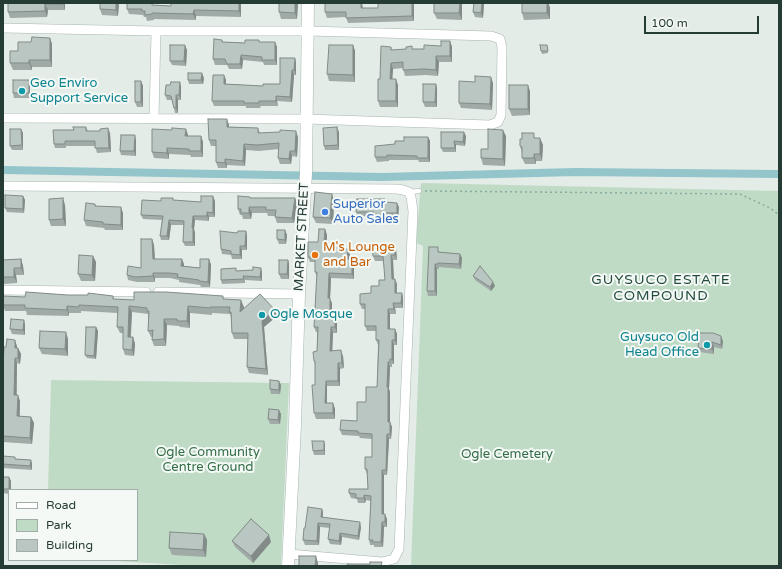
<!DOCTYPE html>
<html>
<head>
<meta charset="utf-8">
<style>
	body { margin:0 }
	#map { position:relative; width:782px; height:569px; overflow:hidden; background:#e4ece8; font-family:"Varela Round",sans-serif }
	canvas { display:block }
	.frame { position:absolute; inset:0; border:4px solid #253c34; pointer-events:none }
	.legend { position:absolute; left:8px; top:489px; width:130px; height:72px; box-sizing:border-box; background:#f4f9f6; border:1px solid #a1ada8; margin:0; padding:5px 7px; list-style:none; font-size:12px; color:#253c34 }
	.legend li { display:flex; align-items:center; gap:8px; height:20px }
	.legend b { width:20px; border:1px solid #a1ada8 }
	.scale { position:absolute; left:644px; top:16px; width:115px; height:18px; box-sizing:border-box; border:2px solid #253c34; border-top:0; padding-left:5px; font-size:12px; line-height:14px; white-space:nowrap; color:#253c34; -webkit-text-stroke:3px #f4f9f6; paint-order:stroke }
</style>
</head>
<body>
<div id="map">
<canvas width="782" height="569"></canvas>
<div class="frame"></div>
<ul class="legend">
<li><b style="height:5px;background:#fff"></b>Road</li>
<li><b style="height:11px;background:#c0dbc5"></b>Park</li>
<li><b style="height:11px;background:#bac6c1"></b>Building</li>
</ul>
<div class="scale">100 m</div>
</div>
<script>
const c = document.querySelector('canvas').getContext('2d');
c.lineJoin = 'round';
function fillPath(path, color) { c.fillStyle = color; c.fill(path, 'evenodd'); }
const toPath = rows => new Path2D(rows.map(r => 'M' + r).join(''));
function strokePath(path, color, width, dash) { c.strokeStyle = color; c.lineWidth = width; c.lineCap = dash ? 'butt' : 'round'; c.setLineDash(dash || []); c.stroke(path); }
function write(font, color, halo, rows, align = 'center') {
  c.font = font + ' "Varela Round",sans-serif'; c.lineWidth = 4; c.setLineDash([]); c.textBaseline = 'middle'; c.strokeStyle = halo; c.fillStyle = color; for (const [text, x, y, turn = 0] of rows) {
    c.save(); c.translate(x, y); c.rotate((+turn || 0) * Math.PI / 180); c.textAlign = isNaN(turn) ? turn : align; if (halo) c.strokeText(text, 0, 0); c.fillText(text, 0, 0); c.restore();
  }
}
fillPath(toPath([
	[421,183,779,191,779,566,411,566,423,246,416,243],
	[51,380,289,383,281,566,198,566,98,560,137,560,137,490,48,490]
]), '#c0dbc5');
strokePath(toPath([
	[3,170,382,177,575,172,779,174]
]), '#93c5cb', 8);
const lane = toPath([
	[409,192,419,191]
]);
const street = toPath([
	[3,28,156,31,308,31,491,36,500,39,502,47,501,115,498,122,490,125,306,119,3,118],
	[154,118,156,31],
	[3,186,397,189,403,190,409,192,411,197,413,211,399,549,394,559,382,562,289,554],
	[3,290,146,292],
	[158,292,299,294]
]);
const secondary = toPath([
	[288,566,295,425,299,294,306,173,308,3]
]);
strokePath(lane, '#a7b4ae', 5.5);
strokePath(street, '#a7b4ae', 10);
strokePath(secondary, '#a4b6af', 13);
strokePath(toPath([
	[425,191,740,194,770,208,779,215]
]), '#88ac9f', 1.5, [2, 3]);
strokePath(lane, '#fff', 4.5);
strokePath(street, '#fff', 9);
strokePath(secondary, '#fff', 12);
fillPath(toPath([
	[8,3,65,3,65,10,48,10,47,17,10,18,8,12],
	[119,3,118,16,102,15,100,9],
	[171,3,241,3,241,17,196,16,196,20,154,19,154,20,147,21,146,17,144,17,143,15,129,14,127,9,154,5,171,6],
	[298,3,297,19,281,19,279,12],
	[325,3,362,3,363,8,378,8,414,5,414,21,348,23,346,17,327,18,325,12],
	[434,3,462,3,462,20,437,19,434,13],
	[474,3,484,3,483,18,475,17,473,12],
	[550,7,550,19,524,20,522,13],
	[50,38,52,44,52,67,32,67,32,70,13,70,10,63,18,51,31,42],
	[222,40,223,42,245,43,259,42,275,42,277,47,277,65,264,65,263,62,243,60,242,69,229,69,227,65,215,65,213,59],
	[450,41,452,47,452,62,439,62,438,76,426,75,405,76,403,68,393,69,392,79,398,85,398,107,380,107,378,101,380,79,391,47,392,50,424,49,441,46],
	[353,45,355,51,355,82,329,81,327,74],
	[547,45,548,53,542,54,541,51],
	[187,50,186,66,172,65,170,61],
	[295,58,296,63,296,75,294,75,292,102,277,101,278,106,261,106,260,108,246,108,246,106,214,106,212,101,224,75,226,80,226,84,263,86,280,84],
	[204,78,203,84,189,84,188,80],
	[141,81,143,86,143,107,137,107,135,102],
	[180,82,181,87,181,100,178,100,178,113,175,113,172,100,167,100,165,95,170,85],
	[493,83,492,110,461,108,459,103],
	[30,84,30,98,14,98,13,93],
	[436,84,437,88,437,107,425,107,423,102],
	[530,91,530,115,512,116,509,109],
	[229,125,229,127,258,128,260,133,298,137,297,157,292,156,291,164,280,164,278,158,279,149,259,151,246,150,245,166,227,165,227,168,218,168,216,162,216,146,211,146,209,140],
	[86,127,88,131,110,133,111,152,97,153,95,146,66,146,66,148,55,148,54,144,74,130],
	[21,129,23,133,23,150,12,150,10,146],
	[339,132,339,150,325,150,324,146],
	[441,132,466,136,465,146,456,145,456,152,443,152,441,148],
	[188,135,188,136,201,136,203,142,203,157,191,157,190,155,169,154,169,159,154,158,152,152],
	[506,136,505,166,483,165,481,158,488,149],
	[428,137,430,141,430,162,419,162,418,160,389,160,389,161,377,162,375,157,395,144,404,141],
	[536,138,540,138,543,145,542,161,536,161,536,164,525,164,522,158,522,153,520,146],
	[136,140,136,156,121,155,120,151],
	[23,196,25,200,24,213,7,212,5,208],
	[250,197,251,198,295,198,297,204,294,223,277,223,275,217,275,216,268,216,267,213,252,213,251,219,243,219,242,215,240,215,238,209],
	[385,199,386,202,399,207,398,218,386,217,386,219,375,219,374,217,358,216,356,212],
	[173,200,201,202,215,201,215,217,209,217,209,221,195,220,194,229,195,233,195,246,185,246,183,242,184,225,171,225,169,240,161,240,160,236,162,220,143,219,141,215,161,201],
	[334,200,333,224,316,223,313,217],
	[95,204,96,206,123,213,123,230,105,230,104,228,86,226,84,220],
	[65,205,66,226,51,226,49,220],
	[325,229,327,235,327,244,338,245,340,249,350,255,349,259,352,259,354,265,354,279,331,278,330,299,332,303,332,316,335,317,337,322,337,333,333,333,332,351,343,356,344,368,340,369,340,386,327,386,327,403,333,403,335,409,335,419,316,419,314,413,315,385,315,365,314,361,317,351,317,332,316,332,314,327,317,277,315,272,315,262,310,262,308,257,318,242],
	[285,230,287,235,286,244,279,244,277,239],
	[246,231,247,236,247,250,242,250,242,259,232,259,231,255,222,254,221,249,237,233],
	[152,239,154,245,155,259,184,264,184,266,200,268,209,259,211,265,210,287,201,287,200,285,179,282,179,280,170,278,155,278,155,282,137,282,128,280,127,275,141,268],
	[429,247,440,252,460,254,462,258,461,269,439,267,439,269,437,269,437,296,428,296,427,291],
	[396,249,397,260,393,260,394,279,397,284,397,293,402,293,403,298,403,308,395,308,396,314,390,314,390,329,395,329,397,334,397,345,394,345,394,364,392,364,392,367,390,367,389,389,390,392,390,422,392,427,391,439,389,439,387,475,384,475,384,514,387,519,387,527,384,527,383,547,374,547,374,545,370,545,369,540,371,501,366,500,365,503,358,503,357,499,351,498,349,493,368,489,367,474,365,469,372,457,372,439,360,438,359,436,342,435,340,430,357,421,366,402,377,387,378,345,376,340,376,331,367,331,365,326,365,309,362,309,360,304,385,280,384,261,375,261,373,256],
	[93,256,96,262,95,281,81,281,78,274],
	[21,259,23,266,24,275,16,275,17,283,4,284,3,281,3,260],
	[288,260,289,264,289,279,281,279,279,274],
	[253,270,262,272,262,281,245,280,245,283,222,284,221,280,237,271],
	[473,276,493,282,495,286,491,291,475,280],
	[68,295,113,296,114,299,134,300,224,299,244,307,244,309,277,316,264,327,268,375,249,373,247,367,248,339,234,339,232,333,231,317,230,314,212,313,212,315,190,313,190,328,180,327,179,326,167,325,166,346,154,346,152,340,152,337,151,337,148,331,148,314,132,312,131,337,133,337,135,344,134,356,125,355,123,349,123,333,120,333,117,327,118,313,81,311,81,313,69,313,69,316,27,315,26,311,5,311,3,305,25,297],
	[25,324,25,335,12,334,10,329],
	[96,327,98,331,96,359,87,358,85,355],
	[699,333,723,341,722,349,714,347,714,354,699,352,698,348],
	[68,339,68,356,42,354,39,348],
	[17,346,17,348,18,348,21,354,20,364,17,363,17,395,20,401,20,416,31,417,34,423,32,444,3,442,3,365],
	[281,385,280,394,271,394,270,389],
	[281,414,280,424,270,424,268,419],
	[324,441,325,445,325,455,314,455,313,451],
	[3,456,15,459,31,460,32,464,32,470,3,468],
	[3,477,11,481,11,490,9,490,9,494,3,493],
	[322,509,323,513,323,517,361,527,359,540,342,537,341,545,330,544,328,539,330,528,320,527,319,545,305,545,303,540,305,528],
	[204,534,207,540,206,557,172,555,169,548],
	[232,541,271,542,253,563,235,547]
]), '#a0aaa6');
fillPath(toPath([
	[63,3,65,3,65,10],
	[116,3,119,3,118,16,116,10],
	[239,3,241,3,241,17,239,11],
	[295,3,298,3,297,19,295,13],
	[361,3,362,3,363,14,361,8],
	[412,3,413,3,414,5,414,21,412,16],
	[460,3,462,3,462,20,459,13],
	[482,3,484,3,484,4,483,18,481,13],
	[547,3,548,3,550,7,550,19,547,13],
	[45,4,48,10,47,17,45,11],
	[194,10,196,16,196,20,193,14],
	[50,38,52,44,52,67,50,60],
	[450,41,452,47,452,62,450,56],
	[275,42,277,47,277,65,275,60],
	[185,45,187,50,186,66,184,61],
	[353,45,355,51,355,82,353,75],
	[241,55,243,60,242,69,240,64],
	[436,56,439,62,438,76,436,70],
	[295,58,296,63,296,75,294,70],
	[29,60,32,67,32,70,29,63],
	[391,63,393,69,392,85,390,79],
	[292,70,294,75,292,102,290,97],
	[202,73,204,78,203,84,201,80],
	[224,75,226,80,225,89,224,84],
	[491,77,493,83,492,110,490,104],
	[396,79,398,85,398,107,396,101],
	[29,80,30,84,30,98,29,93],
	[141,81,143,86,143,107,141,102],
	[180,82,181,87,181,100,179,95],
	[436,84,437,88,437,107,435,102],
	[528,85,530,91,530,115,528,109],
	[176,95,178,100,178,113,176,108],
	[276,96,278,106,276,101],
	[227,119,229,125,229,133,227,127],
	[337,127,339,132,339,150,338,145],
	[108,128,110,133,111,152,109,148],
	[21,129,23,133,23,150,22,145],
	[186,129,188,135,188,142,185,136],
	[503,130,506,136,505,166,503,159],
	[296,131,298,137,297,157,295,151],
	[464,132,466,136,465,146,463,142],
	[135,135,136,140,136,156,134,151],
	[201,136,203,142,203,157,201,151],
	[428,137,430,141,430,162,428,158],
	[540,138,543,145,542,161,540,154],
	[454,141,456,145,456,152,455,148],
	[244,144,246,150,245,166,243,161],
	[167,148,169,154,169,159,167,153],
	[290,151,292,156,291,164,289,159],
	[534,154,536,161,536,164,534,158],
	[225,159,227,165,227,168,225,163],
	[332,194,334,200,333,224,330,218],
	[23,196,25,200,24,213,23,209],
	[213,196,215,201,215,217,213,213],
	[63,198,65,205,66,226,63,219],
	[295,198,297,204,294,223,292,218],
	[397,203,399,207,398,218,397,213],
	[121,207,123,213,123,230,121,225],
	[249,207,252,213,251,219,249,213],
	[207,212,209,217,209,221,207,216],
	[193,216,195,220,194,229,195,233,195,246,193,242,192,228],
	[169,220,171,225,169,240,167,236],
	[325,229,327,235,326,249,324,244],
	[285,230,287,235,286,244,285,240],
	[246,231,247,236,247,250,245,246],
	[152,239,154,245,155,264,153,259],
	[394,244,396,249,397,260,395,255],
	[240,246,242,250,242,259,240,255],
	[348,249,350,255,349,264,347,259],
	[460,254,462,258,461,269,459,264],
	[391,255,393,260,394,284,392,279],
	[93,256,96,262,95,281,92,275],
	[21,259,23,266,24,275,21,268],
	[182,259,184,264,183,271,181,266],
	[209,259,211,265,210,287,208,282],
	[352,259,354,265,354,279,352,274],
	[288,260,289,264,289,279,287,274],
	[435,264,437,269,437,296,435,291],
	[14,268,16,275,17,283,14,277],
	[261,268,262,272,262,281,260,277],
	[153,273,155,278,155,282,153,276],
	[329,273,331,278,330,299,332,303,332,322,330,316,328,298],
	[395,279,397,284,396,298,395,293],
	[493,282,495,286,491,291,490,287],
	[402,293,403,298,403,308,401,303],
	[241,300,244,307,243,318,240,312],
	[393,303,395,308,396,314,394,309],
	[67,306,69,313,69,316,67,310],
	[129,306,132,312,130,343,128,337],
	[188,306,190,313,190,328,187,321],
	[388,309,390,314,390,334,388,329],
	[275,310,277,316,264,327,268,375,266,369,262,321],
	[335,317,337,322,337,333,335,327],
	[164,319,167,325,166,346,164,339],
	[24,320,25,324,25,335,23,330],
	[96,327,98,331,96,359,94,356],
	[331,327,333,333,332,356,330,351],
	[395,329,397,334,397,345,395,340],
	[66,332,68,339,68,356,65,349],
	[721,336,723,341,722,349,721,345],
	[133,337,135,344,134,356,132,350],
	[15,340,17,346,17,354,15,348],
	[392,340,394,345,394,364,392,359],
	[712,342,714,347,714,354,712,349],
	[18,348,21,354,20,364,18,358],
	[341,350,343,356,344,368,342,363],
	[15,358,17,363,16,401,14,395],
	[388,362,390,367,389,389,390,392,390,422,392,427,391,439,390,434,388,422,387,387],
	[338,363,340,369,340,386,338,381],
	[279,381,281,385,280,394,279,390],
	[326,381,327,386,327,409,325,403],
	[18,395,20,401,19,422,17,416],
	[333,403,335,409,335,419,333,413],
	[279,410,281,414,280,424,278,420],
	[31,417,34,423,32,444,30,438],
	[387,434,389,439,387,475,386,470],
	[324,441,325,445,325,455,324,450],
	[31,460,32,464,32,470,30,466],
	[382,470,384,475,384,519,382,514],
	[9,477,11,481,11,490,9,490],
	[364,495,366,500,365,503,364,498],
	[322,509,323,513,322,521,321,517],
	[385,514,387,519,387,527,385,522],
	[360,522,361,527,359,540,358,536],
	[382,522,384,527,383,547,381,542],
	[318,523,320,527,319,545,317,541],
	[340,533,342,537,341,545,339,541],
	[204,534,207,540,206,557,203,550],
	[269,535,271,542,253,563,251,556],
	[316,556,318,563,318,566,315,566]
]), '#828b87');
const building = toPath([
	[8,3,63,3,63,4,45,4,45,11,8,12,8,3],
	[100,3,116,3,116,10,100,9,100,3],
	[127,3,152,3,152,5,171,6,171,3,239,3,239,11,194,10,193,14,152,13,152,14,145,15,145,11,142,11,142,9,127,9,127,3],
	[279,3,295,3,295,13,279,12,279,3],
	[325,3,361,3,361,8,378,8,378,3,412,3,412,16,346,18,346,12,325,12,325,3],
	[434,3,460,3,459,13,434,13,434,3],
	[474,3,482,3,481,13,473,12,474,3],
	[522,3,547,3,547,13,522,13,522,3],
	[32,37,50,38,50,60,29,60,29,63,10,63,10,51,18,51,18,42,31,42,32,37],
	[214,39,222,40,222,42,245,43,245,40,259,40,259,42,275,42,275,60,262,60,262,57,241,55,240,64,227,64,225,59,213,59,214,39],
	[441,41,450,41,450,56,436,56,436,70,424,69,403,70,403,62,391,63,390,79,396,79,396,101,378,101,378,79,380,79,381,46,391,47,391,50,406,49,406,47,412,46,412,49,424,49,424,45,441,46,441,41],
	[170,45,185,45,184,61,170,61,170,45],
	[329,45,353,45,353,75,327,74,329,45],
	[540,45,547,45,548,51,541,51,540,45],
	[280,58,295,58,294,70,292,70,290,97,276,96,276,101,259,101,259,103,244,103,244,101,212,101,213,75,224,75,224,84,263,86,263,84,280,84,280,58],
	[188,73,202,73,201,80,188,80,188,73],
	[475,76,491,77,490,104,459,103,459,81,475,82,475,76],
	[13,80,29,80,29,93,13,93,13,80],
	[135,81,141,81,141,102,135,102,135,81],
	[171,82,180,82,179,95,176,95,176,108,174,108,171,96,165,95,166,85,170,85,171,82],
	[423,84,436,84,435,102,423,102,423,84],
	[509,85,528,85,528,109,509,109,509,85],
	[208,119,227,119,227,127,258,128,258,133,280,132,280,130,296,131,295,151,290,151,289,159,278,158,279,143,257,145,244,144,243,161,225,159,225,163,216,162,216,140,209,140,208,119],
	[73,127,86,127,86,131,100,131,100,129,108,128,109,148,95,148,95,141,65,141,65,144,54,144,53,130,74,130,73,127],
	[337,127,338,145,324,146,323,128,337,127],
	[172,128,186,129,185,136,201,136,201,151,189,151,189,149,167,148,167,153,152,152,152,129,172,130,172,128],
	[10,129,21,129,22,145,10,146,10,129],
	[488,129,503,130,503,159,481,158,481,149,488,149,488,129],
	[441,132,464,132,463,142,454,141,455,148,441,148,441,132],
	[522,133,534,133,534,138,540,138,540,154,534,154,534,158,522,158,522,147,520,146,520,139,522,139,522,133],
	[121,135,135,135,134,151,120,151,121,135],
	[404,137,428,137,428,158,417,158,417,156,387,155,387,157,375,157,375,146,395,144,395,141,404,141,404,137],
	[315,192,332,194,330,218,313,217,315,192],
	[5,195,23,196,23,209,5,208,5,195],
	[201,196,213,196,213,213,207,212,207,216,193,216,192,228,193,228,193,242,183,242,184,221,169,220,167,236,160,236,163,216,141,215,142,200,161,201,161,198,173,198,173,200,201,202,201,196],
	[238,196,250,197,250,198,295,198,292,218,275,217,276,210,266,210,266,207,249,207,249,213,241,213,241,209,238,209,238,196],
	[63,198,63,219,49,220,49,199,63,198],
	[357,199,385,199,385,202,397,203,397,213,384,213,384,215,374,214,374,212,356,212,357,199],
	[86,203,95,204,95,206,121,207,121,225,103,224,103,222,84,220,86,203],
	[319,229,325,229,324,244,338,245,338,249,348,249,347,259,352,259,352,274,329,273,328,298,330,298,330,316,335,317,335,327,331,327,330,351,341,350,342,363,338,363,338,381,326,381,325,403,333,403,333,413,314,413,312,385,315,385,315,361,314,361,313,352,317,351,318,327,314,327,317,272,315,272,315,257,308,257,308,242,318,242,319,229],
	[277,230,285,230,285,240,277,239,277,230],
	[220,231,237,233,238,231,246,231,245,246,240,246,240,255,231,254,231,251,221,249,220,231],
	[141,239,152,239,153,259,182,259,181,266,200,268,200,259,209,259,208,282,199,281,199,280,177,277,178,274,169,273,153,273,153,276,135,277,127,275,128,266,141,268,141,239],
	[394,244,395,255,391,255,392,279,395,279,395,293,402,293,401,303,393,303,394,309,388,309,388,329,395,329,395,340,392,340,392,359,390,359,390,362,388,362,387,387,388,387,388,422,390,422,390,434,387,434,386,470,382,470,382,514,385,514,385,522,382,522,381,542,372,542,373,540,369,540,371,496,364,495,364,498,356,498,356,494,349,493,349,489,368,489,367,469,365,469,365,457,372,457,372,434,358,433,358,431,340,430,341,420,357,421,357,402,366,402,366,387,377,387,379,340,376,340,376,326,365,326,365,304,360,304,360,294,371,293,371,286,379,286,379,280,385,280,383,256,373,256,372,245,394,244],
	[429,247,438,247,438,252,460,254,459,264,438,263,438,264,435,264,435,291,427,291,429,247],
	[79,255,93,256,92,275,78,274,79,255],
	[21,259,21,268,14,268,14,277,3,277,3,260,21,259],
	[279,260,288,260,287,274,279,274,279,260],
	[480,266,493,282,490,287,473,276,480,266],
	[253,267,261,268,260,277,243,276,244,279,221,280,221,269,236,268,236,271,253,270,253,267],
	[26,292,68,295,88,295,88,293,113,296,113,299,134,300,134,292,166,292,223,296,223,299,241,300,240,312,260,294,275,310,262,321,266,369,247,367,248,333,232,333,231,312,229,312,230,307,210,307,210,308,188,306,187,321,177,321,177,319,164,319,164,339,152,340,153,330,148,331,149,311,147,311,147,308,129,306,128,337,133,337,132,350,123,349,123,327,117,327,118,307,79,305,79,307,67,306,67,310,25,308,25,305,3,305,3,296,25,297,26,292],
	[11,319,24,320,23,330,10,329,11,319],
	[86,327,96,327,94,356,85,355,86,327],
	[40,331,66,332,65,349,39,348,40,331],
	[699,333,713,333,721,336,721,345,712,342,712,349,698,348,699,333],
	[7,339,15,340,15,348,18,348,18,358,15,358,14,395,18,395,17,416,31,417,30,438,3,436,3,365,4,347,6,347,7,339],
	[270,380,279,381,279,390,270,389,270,380],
	[269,409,279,410,278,420,268,419,269,409],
	[312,441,324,441,324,450,313,451,312,441],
	[3,456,15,457,15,459,31,460,30,466,3,464,3,456],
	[3,477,9,477,9,489,3,489,3,477],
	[308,507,322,509,321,517,360,522,358,536,340,533,339,541,328,539,330,524,318,523,317,541,303,540,304,528,305,528,308,507],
	[251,519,269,535,251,556,232,541,251,519],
	[170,532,204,534,203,550,169,548,170,532],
	[299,556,316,556,315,566,299,566,299,556],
	[370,562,382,562,381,566,347,566,347,564,370,564,370,562]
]);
fillPath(building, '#bac6c1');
strokePath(building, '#828b87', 1);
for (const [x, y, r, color] of [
	[22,91,4,"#0f9aa8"],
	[325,212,4,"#3f7fe0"],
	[315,255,4,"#e8710a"],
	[262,315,4,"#0f9aa8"],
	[707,345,4,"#0f9aa8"]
]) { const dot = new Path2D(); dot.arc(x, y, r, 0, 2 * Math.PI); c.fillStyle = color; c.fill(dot); strokePath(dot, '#f4f9f6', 1.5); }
write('13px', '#0d838f', '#f4f9f6', [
	["Geo Enviro",30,84],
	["Support Service",30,99],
	["Ogle Mosque",270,315],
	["Guysuco Old",699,338,"right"],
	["Head Office",699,353,"right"]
], 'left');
write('13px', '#366cbe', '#f4f9f6', [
	["Superior",333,205],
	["Auto Sales",333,220]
], 'left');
write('13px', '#253c34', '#f4f9f6', [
	["MARKET STREET",302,237,-87]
]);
write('13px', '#c56008', '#f4f9f6', [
	["M's Lounge",323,248],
	["and Bar",323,263]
], 'left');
write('13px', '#346e47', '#f4f9f6', [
	["Ogle Community",208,453],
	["Centre Ground",208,468],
	["Ogle Cemetery",507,455]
]);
c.letterSpacing = '1px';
write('14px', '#234c3f', '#f4f9f6', [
	["GUYSUCO ESTATE",661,280],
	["COMPOUND",661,296]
]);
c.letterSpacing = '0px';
</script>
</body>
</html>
